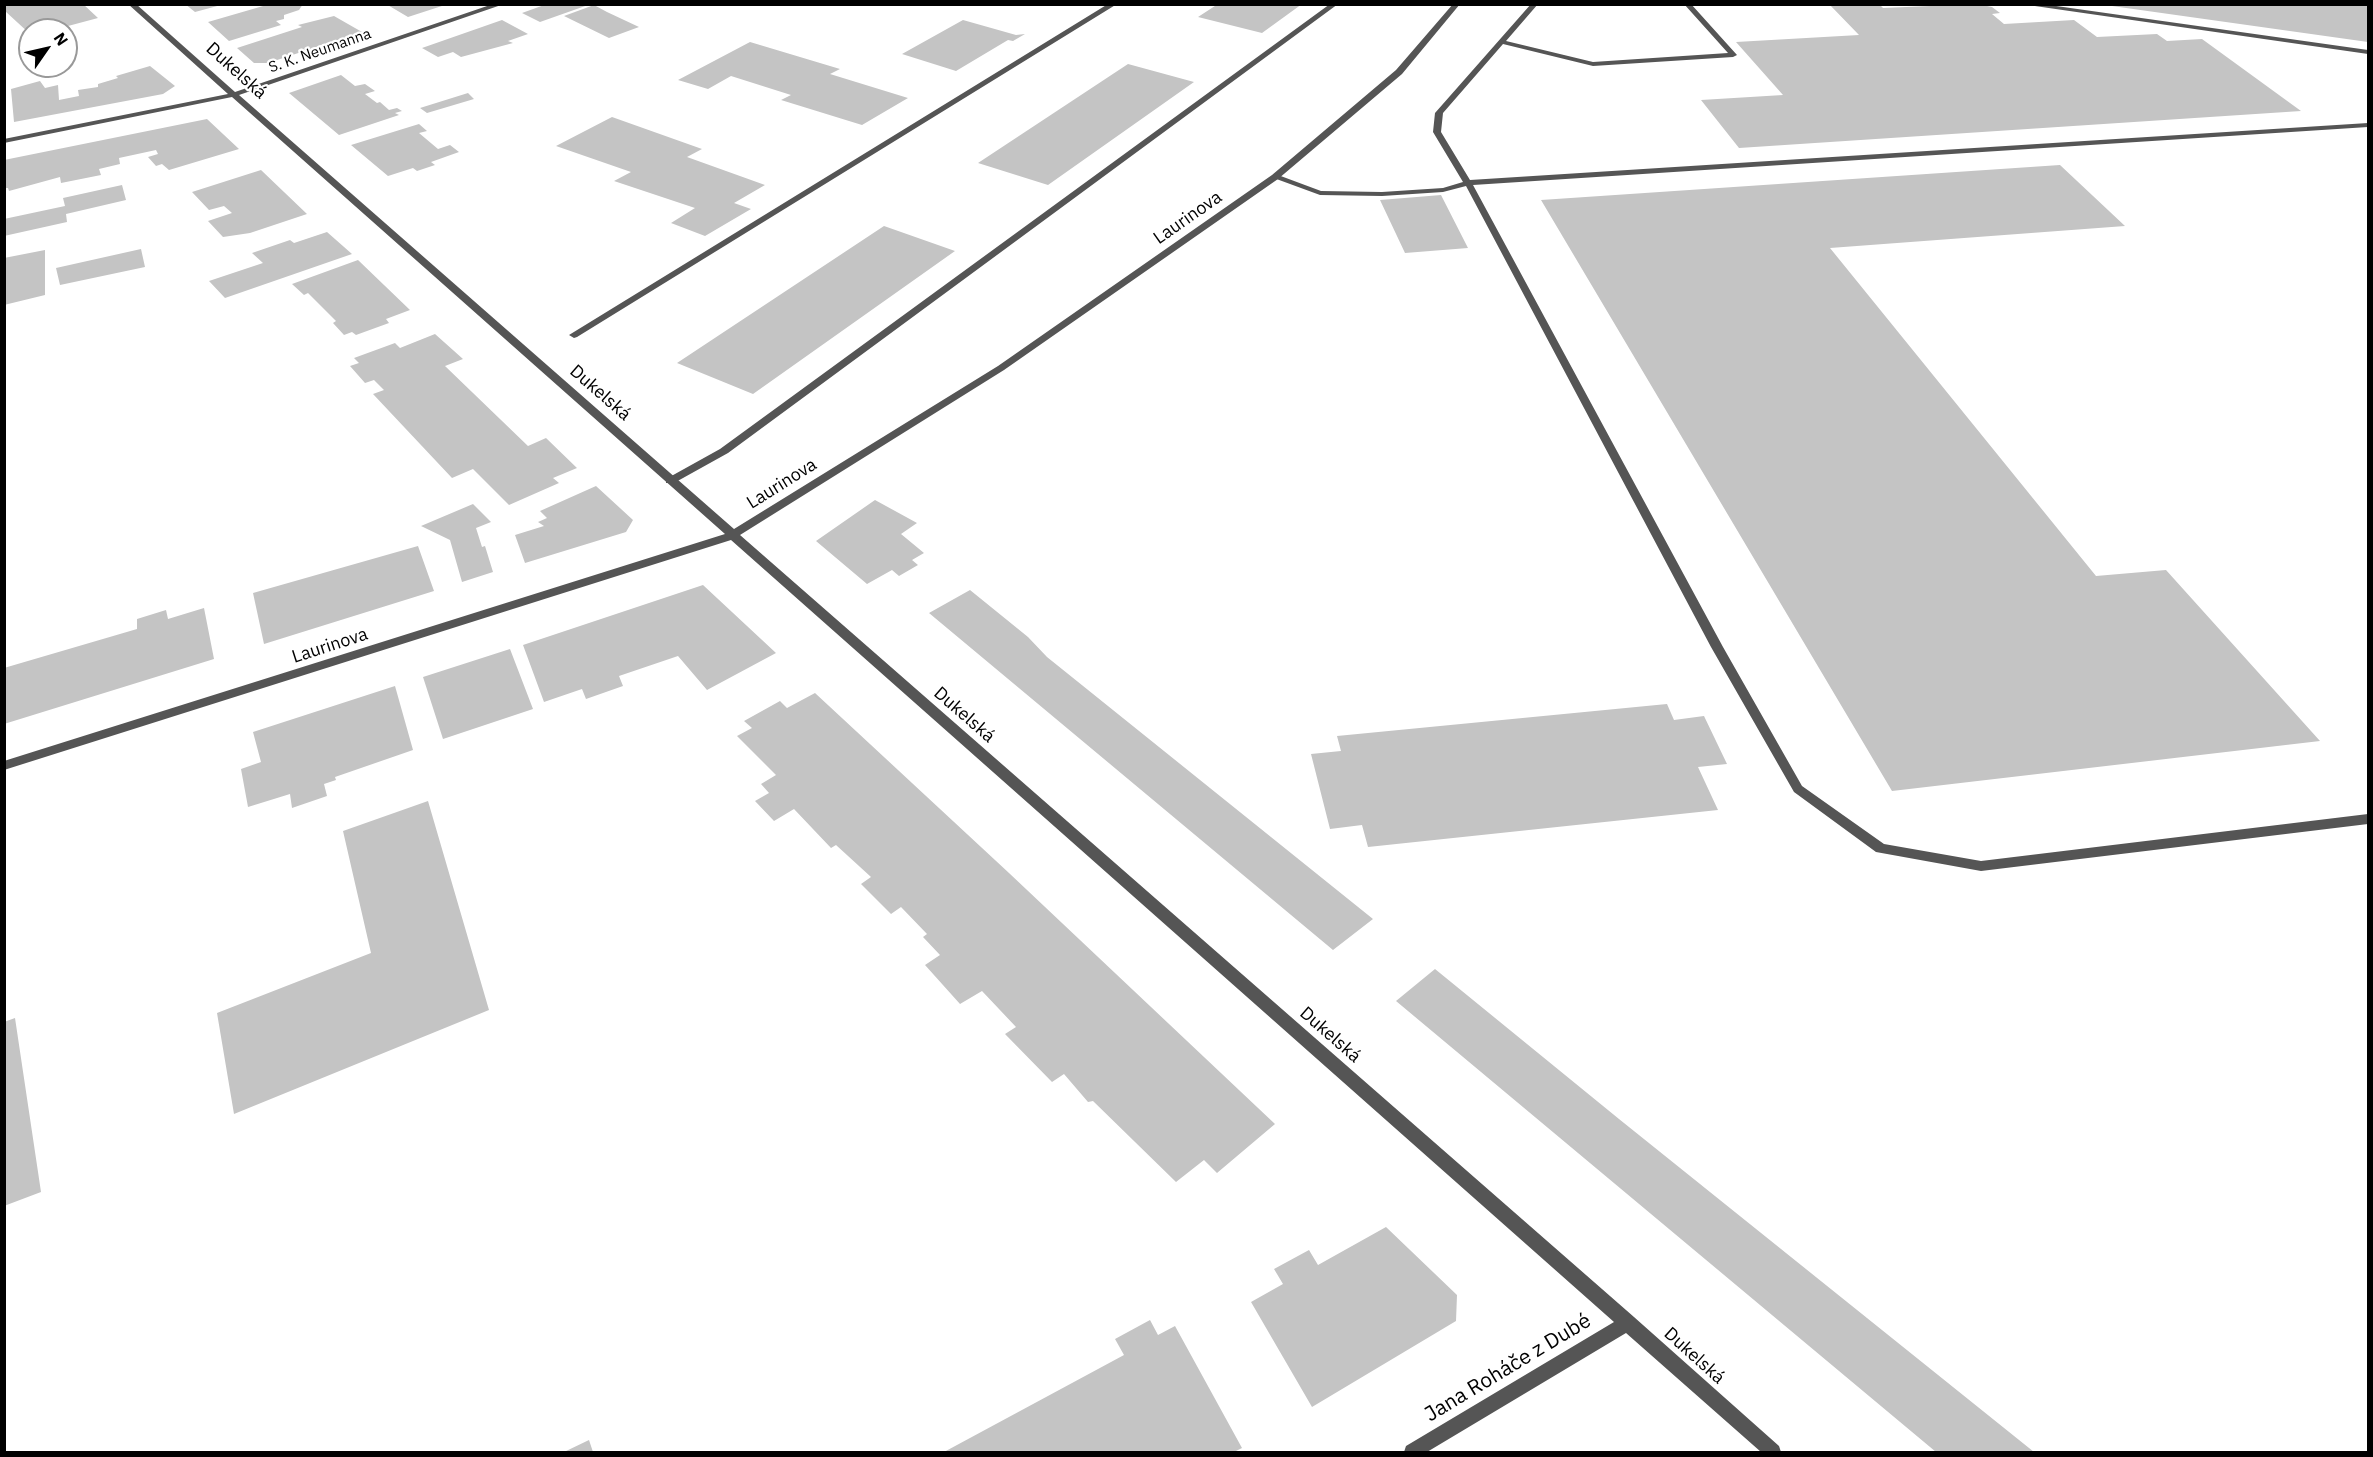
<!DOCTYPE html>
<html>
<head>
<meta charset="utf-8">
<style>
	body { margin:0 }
	#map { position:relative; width:2373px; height:1457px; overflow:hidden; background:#fff; font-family:"IBM Plex Sans",sans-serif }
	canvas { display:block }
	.frame { position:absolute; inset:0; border:6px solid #000; pointer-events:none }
	.north { position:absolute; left:18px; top:18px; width:60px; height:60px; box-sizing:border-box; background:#fff; border:2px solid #999; border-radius:50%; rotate:56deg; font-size:16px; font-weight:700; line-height:24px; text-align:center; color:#000 }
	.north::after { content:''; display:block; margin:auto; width:21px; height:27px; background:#000; clip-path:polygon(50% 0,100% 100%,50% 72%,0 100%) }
</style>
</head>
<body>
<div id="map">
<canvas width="2373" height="1457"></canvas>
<div class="frame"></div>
<div class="north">N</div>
</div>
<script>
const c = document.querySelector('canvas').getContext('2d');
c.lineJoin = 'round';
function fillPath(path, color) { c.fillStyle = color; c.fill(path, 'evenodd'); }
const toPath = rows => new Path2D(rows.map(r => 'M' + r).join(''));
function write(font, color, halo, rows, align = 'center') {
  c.font = font + ' "IBM Plex Sans",sans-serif'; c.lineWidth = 4.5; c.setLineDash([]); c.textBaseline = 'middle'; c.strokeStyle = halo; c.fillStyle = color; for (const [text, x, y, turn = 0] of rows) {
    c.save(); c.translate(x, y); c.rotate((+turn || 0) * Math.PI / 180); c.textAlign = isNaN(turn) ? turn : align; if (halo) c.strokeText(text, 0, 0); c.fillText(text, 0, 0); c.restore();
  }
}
fillPath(toPath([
	[5,4,83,4,98,18,53,30,30,30,30,34,5,11],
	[185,4,221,4,221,5,195,12],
	[270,4,303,4,299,10,284,15,284,19,276,21,281,25,229,41,208,22],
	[386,4,445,4,445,5,408,17],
	[547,4,588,4,588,5,540,22,522,13],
	[1218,4,1302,4,1262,33,1198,17],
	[1829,4,1879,4,1883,8,1977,4,1992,7,2000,13,1992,14,2004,24,2074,20,2097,37,2157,34,2167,41,2202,39,2301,111,1739,148,1701,100,1783,95,1736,42,1859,35],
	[2112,4,2368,4,2368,42,2112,6],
	[594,5,607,12,639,27,609,38,564,16],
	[334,16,362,32,268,63,254,63,237,48,302,27,298,25],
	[502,20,528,34,508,41,513,43,461,57,453,52,438,57,422,48],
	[963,20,1016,35,1025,34,1013,41,1008,40,956,71,902,54],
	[750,42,840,69,830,74,908,98,862,125,781,100,791,95,731,76,708,89,678,80],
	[1128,64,1194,82,1048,185,978,163],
	[150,66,175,86,163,94,14,122,11,89,40,81,45,88,58,85,59,100,79,96,78,90,98,87,98,84,118,78,116,76],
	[341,75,355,86,365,84,375,91,365,94,377,103,380,102,389,110,397,108,402,111,395,113,399,115,339,135,289,93],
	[468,93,474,99,427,113,420,108],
	[612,117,702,149,687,157,765,185,734,203,751,209,705,236,671,223,695,208,614,181,631,172,556,146],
	[207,119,239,149,169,170,162,164,156,166,148,157,158,154,156,150,119,158,120,164,99,169,101,175,61,183,60,177,9,191,8,188,4,188,4,160],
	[419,124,427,131,419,133,438,149,450,145,459,152,431,162,435,165,417,171,413,168,388,176,351,145],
	[2060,165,2125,226,1830,248,2096,576,2166,570,2320,741,1892,791,1541,200],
	[261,170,307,214,250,233,223,237,208,221,232,213,224,206,209,210,192,192],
	[122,185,126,200,66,214,67,222,4,236,4,219,65,206,63,198],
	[1441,195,1468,248,1405,253,1380,200],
	[884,226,955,251,753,394,677,363],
	[327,232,352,254,225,298,209,281,263,263,252,253,290,240,294,243],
	[141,249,145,267,60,285,56,268],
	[45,250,45,295,4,305,4,258],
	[358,260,410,310,386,319,389,323,356,335,352,332,344,335,333,323,336,321,308,293,304,295,292,284],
	[435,334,463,359,445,366,528,446,546,438,577,468,553,478,559,483,509,505,473,469,452,478,373,394,384,390,374,380,365,383,350,366,359,363,354,358,395,343,400,348],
	[596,486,633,520,626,532,525,563,515,535,544,526,538,522,547,518,540,511],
	[875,500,917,523,901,534,924,553,912,560,918,565,899,576,892,570,867,584,816,541],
	[473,504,491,522,476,528,482,547,485,546,493,572,462,582,450,540,421,526],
	[418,546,434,591,264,644,253,593],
	[703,585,776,653,707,690,678,656,619,676,623,686,586,699,582,689,544,702,523,645],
	[970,590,1028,637,1047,657,1373,919,1333,950,929,613],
	[204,608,214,659,4,724,4,668,137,629,137,619,166,610,168,619],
	[510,649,533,709,443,739,423,677],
	[395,686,413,750,335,777,336,780,324,784,327,796,292,808,290,794,248,807,241,769,261,762,253,732],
	[815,693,1009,873,1275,1124,1217,1173,1204,1160,1176,1182,1093,1101,1088,1102,1064,1074,1052,1082,1005,1034,1016,1027,982,991,960,1004,925,965,940,955,923,937,927,934,901,907,891,914,861,884,871,877,836,845,831,848,794,809,774,821,755,801,769,793,761,784,776,775,737,736,752,728,744,721,780,701,787,708],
	[1667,704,1674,720,1704,716,1727,764,1698,767,1718,810,1368,847,1362,825,1330,829,1311,754,1341,751,1337,736],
	[428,801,489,1010,234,1114,217,1013,371,953,343,831],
	[1435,969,1619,1119,2034,1452,1936,1452,1396,1001],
	[15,1018,41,1192,4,1206,4,1022],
	[1386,1227,1457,1295,1456,1321,1312,1407,1251,1302,1283,1284,1274,1269,1309,1250,1318,1265],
	[1150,1320,1158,1335,1175,1326,1242,1448,1234,1452,944,1452,1124,1355,1115,1339],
	[589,1440,593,1452,564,1452]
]), '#c4c4c4');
fillPath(toPath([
	[1108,4,1117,4,577,337,574,338,569,335,1108,4],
	[1330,4,1338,4,728,453,674,483,666,483,666,479,720,449,1330,4],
	[1531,4,1538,4,1506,41,1593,62,1728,53,1684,4,1691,4,1737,55,1733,57,1593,66,1503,44,1443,113,1441,132,1470,180,2368,123,2368,127,1473,185,1723,647,1802,786,1884,844,1981,861,2368,814,2368,824,1981,871,1876,852,1794,792,1711,647,1466,186,1443,192,1382,196,1320,195,1271,177,1278,175,1321,191,1382,192,1443,188,1463,182,1433,132,1435,113,1531,4],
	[2021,4,2042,4,2368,50,2368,54,2021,4]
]), '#555');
fillPath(toPath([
	[128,4,136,4,235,92,493,4,504,4,239,95,734,529,998,366,1272,175,1396,70,1453,4,1460,4,1402,74,1278,179,1004,370,740,535,1634,1317,1779,1446,1781,1452,1761,1452,1626,1333,1427,1452,1404,1452,1406,1446,1614,1322,731,540,4,770,4,761,725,534,232,97,4,143,4,139,228,94,128,4]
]), '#555');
write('15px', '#000', '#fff', [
	["S. K. Neumanna",320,51,-19]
]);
write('18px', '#000', '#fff', [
	["Dukelská",236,71,42],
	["Laurinova",1188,218,-35],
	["Dukelská",600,393,41],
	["Laurinova",782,484,-32],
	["Laurinova",330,646,-18],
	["Dukelská",964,715,41],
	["Dukelská",1330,1035,41],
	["Dukelská",1694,1356,42]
]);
write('21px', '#000', '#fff', [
	["Jana Roháče z Dubé",1508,1368,-31]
]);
</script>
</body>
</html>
